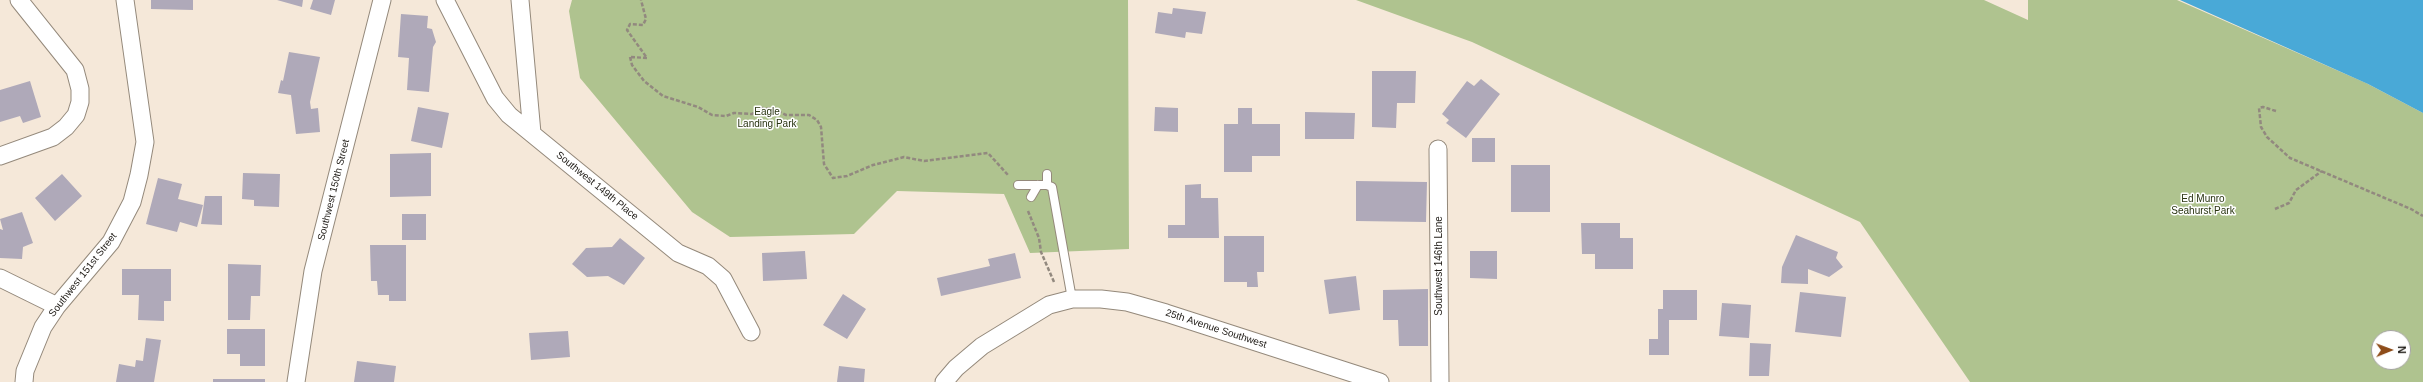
<!DOCTYPE html>
<html>
<head>
<meta charset="utf-8">
<style>
	body { margin:0 }
	#map { position:relative; width:2423px; height:382px; overflow:hidden; background:#f5e8d9; font-family:Arial,sans-serif }
	canvas { display:block }
	.north { position:absolute; left:2371px; top:330px; width:40px; height:40px; box-sizing:border-box; background:#fff; border:1px solid #a5a3a1; border-radius:50%; rotate:89deg; font-size:11px; font-weight:700; line-height:16px; text-align:center; color:#1d1914 }
	.north::after { content:''; display:block; margin:auto; width:14px; height:18px; background:#8e4c19; clip-path:polygon(50% 0,100% 100%,50% 72%,0 100%) }
</style>
</head>
<body>
<div id="map">
<canvas width="2423" height="382"></canvas>
<div class="north">N</div>
</div>
<script>
const c = document.querySelector('canvas').getContext('2d');
c.lineJoin = 'round';
function fillPath(path, color) { c.fillStyle = color; c.fill(path, 'evenodd'); }
const toPath = rows => new Path2D(rows.map(r => 'M' + r).join(''));
function strokePath(path, color, width, dash) { c.strokeStyle = color; c.lineWidth = width; c.lineCap = dash ? 'butt' : 'round'; c.setLineDash(dash || []); c.stroke(path); }
function write(font, color, halo, rows, align = 'center') {
  c.font = font + ' Arial,sans-serif'; c.lineWidth = 3; c.setLineDash([]); c.textBaseline = 'middle'; c.strokeStyle = halo; c.fillStyle = color; for (const [text, x, y, turn = 0] of rows) {
    c.save(); c.translate(x, y); c.rotate((+turn || 0) * Math.PI / 180); c.textAlign = isNaN(turn) ? turn : align; if (halo) c.strokeText(text, 0, 0); c.fillText(text, 0, 0); c.restore();
  }
}
fillPath(toPath([
	[572,0,1128,0,1129,249,1030,253,1004,194,897,191,854,234,730,237,692,212,580,78,569,11],
	[1356,0,1984,0,2028,20,2028,0,2177,0,2366,83,2423,113,2423,382,1970,382,1860,222,1472,42],
	[2379,338,2403,338,2403,362,2379,362]
]), '#afc38f');
fillPath(toPath([
	[2180,0,2423,0,2423,113,2368,84]
]), '#49a9d7');
fillPath(toPath([
	[151,0,193,0,193,10,151,9],
	[277,0,303,0,302,7],
	[313,0,335,0,331,15,310,9],
	[1173,8,1206,12,1202,34,1186,32,1185,38,1155,33,1158,12,1172,14],
	[401,14,428,16,427,28,432,29,436,42,433,47,429,92,407,90,409,58,398,57],
	[289,52,320,57,310,102,311,109,318,108,320,132,296,134,291,95,278,93,281,80,283,81],
	[1372,71,1416,71,1415,103,1397,103,1396,128,1372,127],
	[1481,79,1500,94,1466,138,1446,123,1449,120,1442,114,1467,81,1474,86],
	[30,81,41,117,23,123,20,116,0,122,0,90],
	[418,107,449,113,442,148,411,141],
	[1155,107,1178,108,1178,132,1154,131],
	[1238,108,1252,108,1252,124,1280,124,1280,156,1252,156,1252,172,1224,172,1224,124,1238,124],
	[1305,112,1355,113,1354,139,1305,139],
	[1472,138,1495,138,1495,162,1472,162],
	[431,153,431,196,390,197,390,154],
	[1511,165,1550,165,1550,212,1511,212],
	[243,173,280,174,279,207,254,206,254,200,242,199],
	[62,174,82,196,55,221,35,198],
	[158,178,182,184,178,199,203,205,197,227,180,222,177,232,146,224],
	[1356,181,1427,182,1426,222,1356,221],
	[1201,184,1201,198,1218,198,1219,238,1168,238,1168,225,1185,225,1185,185],
	[205,196,222,196,222,225,201,224],
	[22,212,33,243,23,247,22,259,0,258,0,229,3,230,0,219],
	[402,214,426,214,426,240,402,240],
	[1581,223,1620,223,1620,238,1633,238,1633,269,1595,269,1595,254,1582,254],
	[1796,235,1838,252,1836,258,1843,267,1829,277,1808,269,1808,284,1781,283,1782,267],
	[1224,236,1264,236,1264,272,1257,272,1258,287,1247,287,1247,282,1224,282],
	[620,238,645,258,624,285,608,276,587,277,572,264,586,248,612,247],
	[370,245,406,245,406,301,389,301,389,295,378,295,377,281,371,281],
	[805,251,807,279,763,281,762,253],
	[1470,251,1497,251,1497,279,1470,278],
	[1015,253,1021,278,941,296,937,278,990,266,988,259],
	[228,264,261,265,260,296,251,296,250,320,228,320],
	[122,269,171,269,171,301,164,301,164,321,138,320,139,295,122,295],
	[1356,276,1360,310,1329,314,1324,280],
	[1428,289,1428,346,1399,346,1398,320,1383,320,1383,290],
	[1663,290,1697,290,1697,320,1669,320,1669,355,1649,355,1649,339,1658,339,1658,309,1663,309],
	[1800,292,1846,297,1841,337,1795,332],
	[843,294,866,309,847,339,823,325],
	[1722,303,1751,305,1749,338,1719,336],
	[227,329,265,329,265,366,240,366,240,354,227,354],
	[568,331,570,357,531,360,529,333],
	[146,338,161,340,154,382,116,382,119,364,135,367,136,360,143,361],
	[1750,343,1771,344,1769,376,1749,376],
	[357,361,396,366,394,382,354,382],
	[839,366,865,369,864,382,837,382],
	[213,379,265,379,265,382,213,382]
]), '#afa9b9');
const service = toPath([
	[1018,185,1047,185,1052,187,1072,299],
	[1047,185,1047,174],
	[1031,197,1038,185]
]);
const minor = toPath([
	[445,0,495,98,509,115,678,253,708,266,723,279,751,332],
	[520,0,532,133],
	[1438,149,1440,382],
	[0,156,53,137,66,127,76,115,80,102,80,89,75,70,19,0],
	[0,278,57,306],
	[24,382,25,371,43,327,57,306,111,242,132,202,139,175,145,142,125,0],
	[296,382,313,271,382,0],
	[944,382,956,368,982,346,1049,305,1072,299,1101,299,1127,302,1166,313,1380,382]
]);
strokePath(service, '#94897b', 10);
strokePath(minor, '#94897b', 19);
strokePath(toPath([
	[630,57,632,65,644,81,663,96,698,107,712,115,726,116,734,113,752,114,761,108,773,109,786,115,809,115,817,120,821,127,824,164,833,178,847,176,873,165,904,157,924,161,988,153,1008,175],
	[631,57,647,58,627,30,630,24,643,25,646,19,641,0],
	[2276,111,2263,107,2259,108,2261,127,2267,137,2290,158,2411,209,2423,216],
	[2275,209,2289,203,2296,190,2322,171],
	[1028,211,1039,238,1041,252,1054,282]
]), '#92897f', 2.5, [4, 2]);
strokePath(service, '#fff', 8);
strokePath(minor, '#fff', 17);
write('10px', '#283310', '#fff', [
	["Eagle",767,112],
	["Landing Park",767,124],
	["Ed Munro",2203,199],
	["Seahurst Park",2203,211]
]);
write('10px', '#1d1914', '#fff', [
	["Southwest 149th Place",597,186,39],
	["Southwest 150th Street",334,190,-76],
	["Southwest 146th Lane",1439,266,-90],
	["Southwest 151st Street",83,275,-52],
	["25th Avenue Southwest",1216,329,18]
]);
</script>
</body>
</html>
